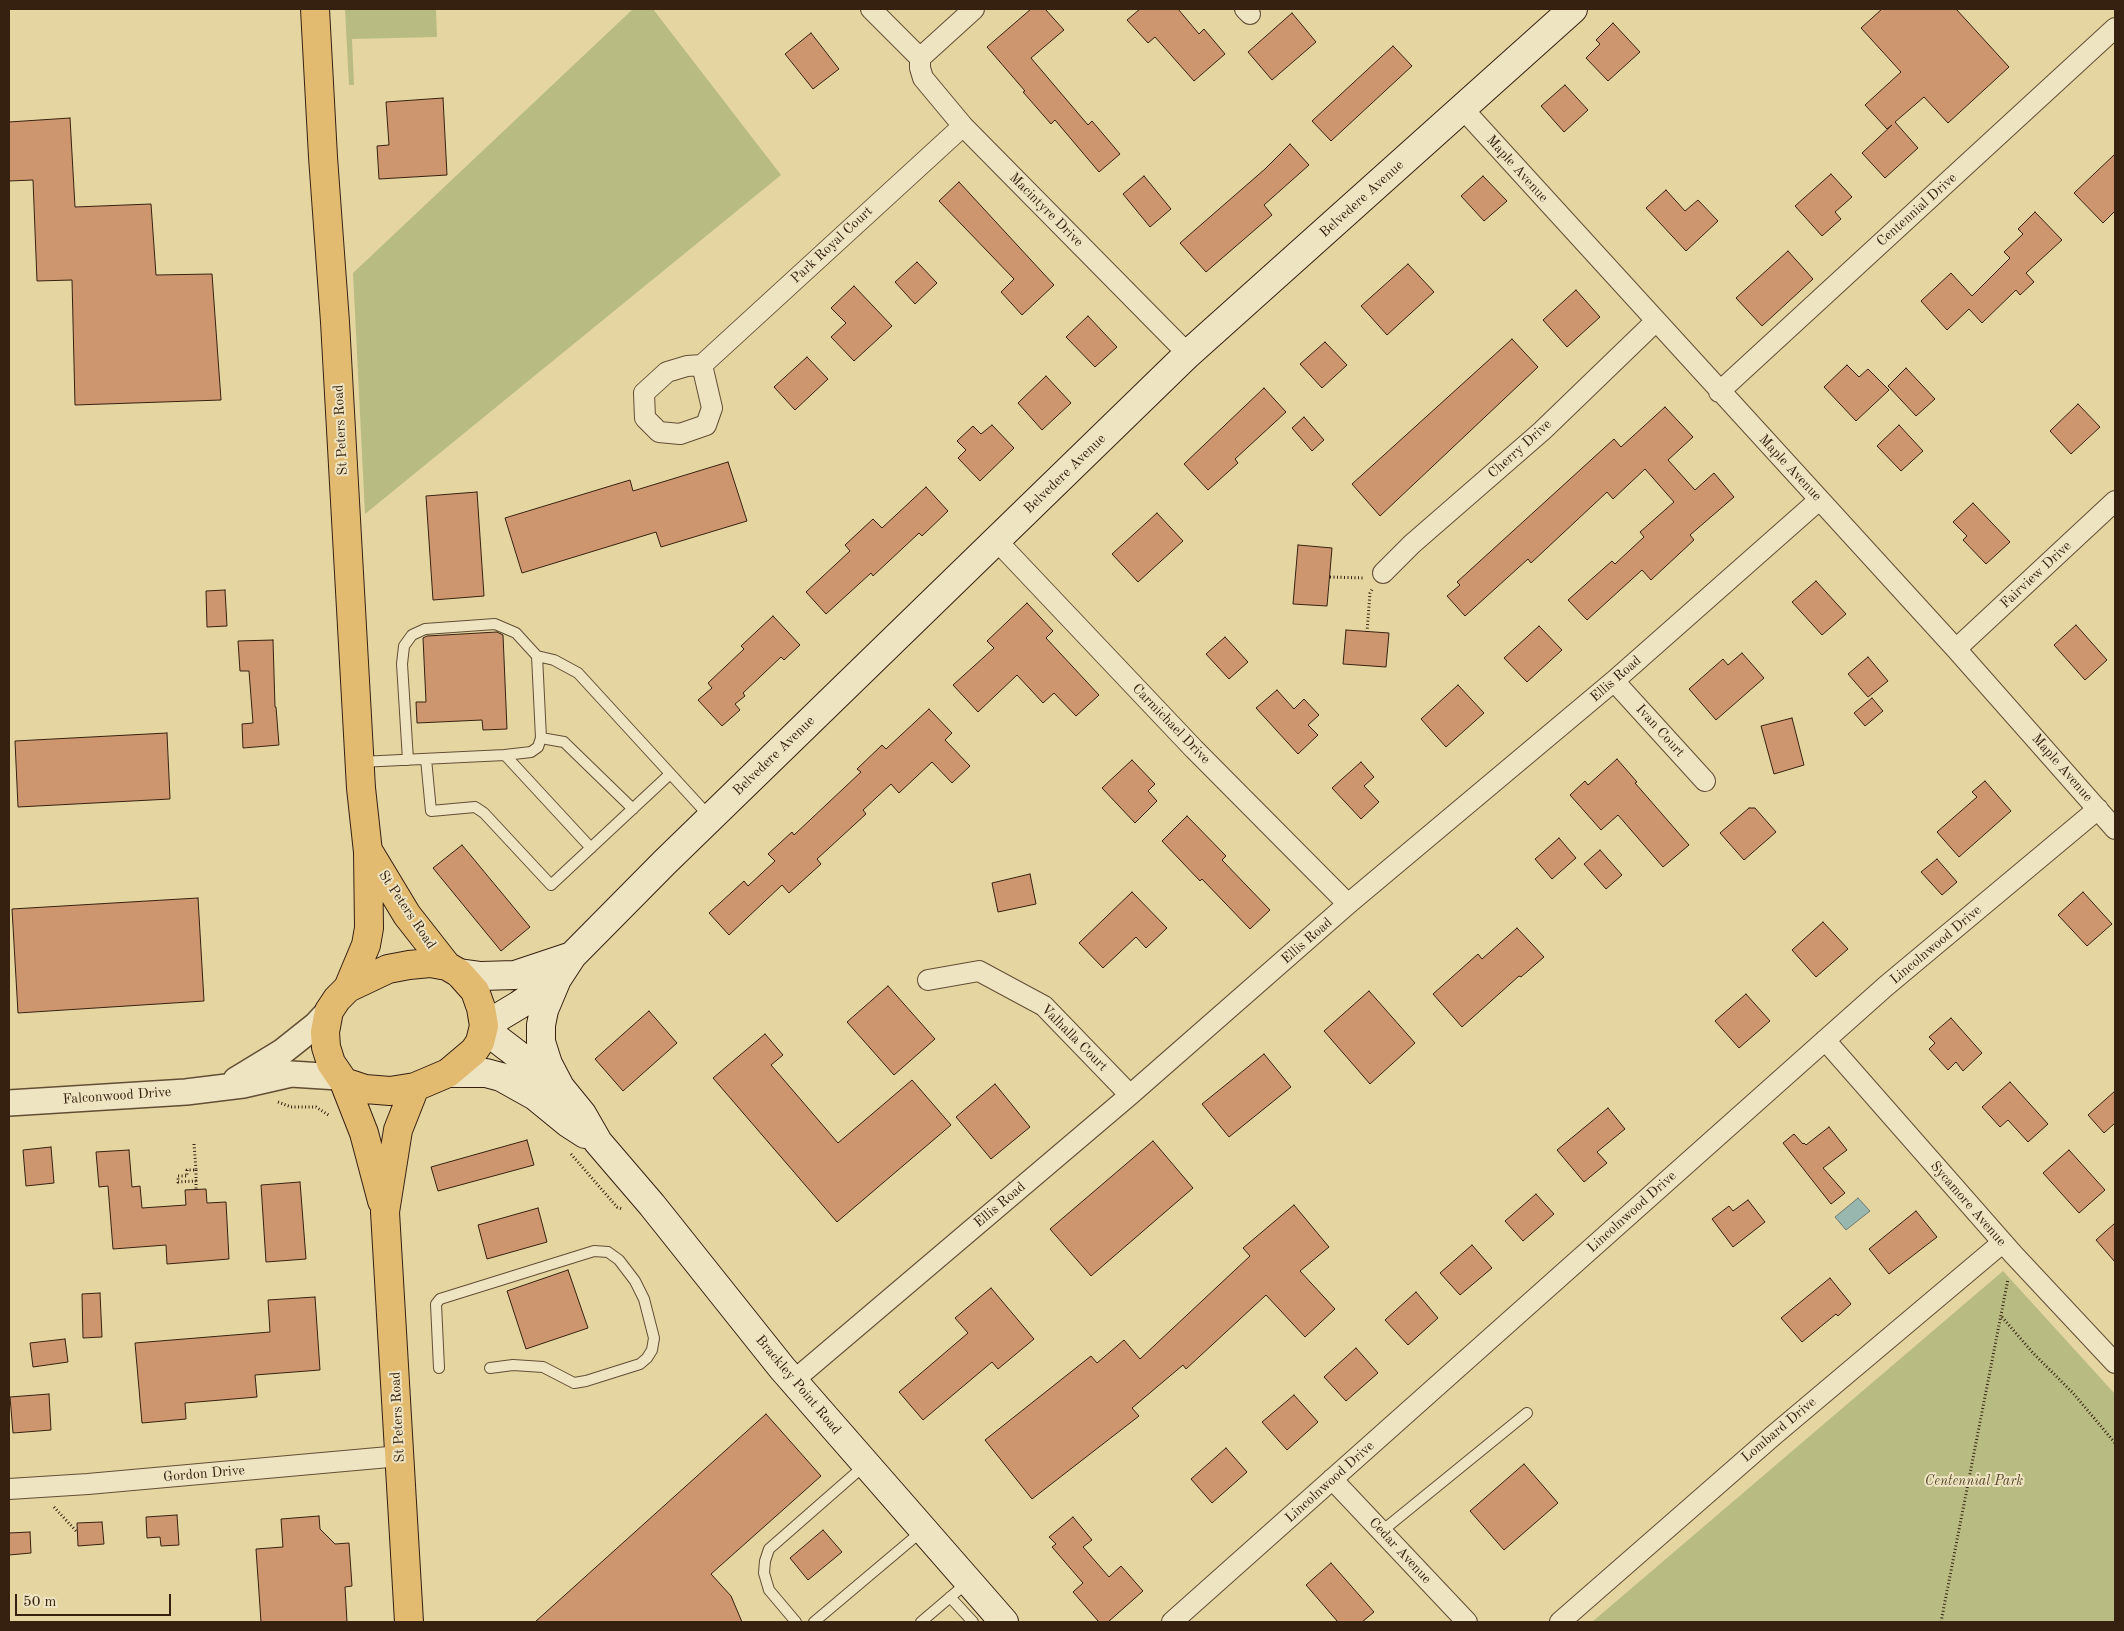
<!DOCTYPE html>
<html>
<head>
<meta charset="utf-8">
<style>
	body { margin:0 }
	#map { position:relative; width:2124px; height:1631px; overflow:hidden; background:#e5d5a1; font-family:"Old Standard TT",serif }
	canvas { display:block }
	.frame { position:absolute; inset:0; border:10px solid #362111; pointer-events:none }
	.scale { position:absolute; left:15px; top:1594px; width:156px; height:22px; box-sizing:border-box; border:2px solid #362111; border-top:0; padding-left:6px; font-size:15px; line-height:18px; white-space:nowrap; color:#362111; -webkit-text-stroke:4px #eee4c2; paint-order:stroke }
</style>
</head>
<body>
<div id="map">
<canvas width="2124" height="1631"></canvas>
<div class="frame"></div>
<div class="scale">50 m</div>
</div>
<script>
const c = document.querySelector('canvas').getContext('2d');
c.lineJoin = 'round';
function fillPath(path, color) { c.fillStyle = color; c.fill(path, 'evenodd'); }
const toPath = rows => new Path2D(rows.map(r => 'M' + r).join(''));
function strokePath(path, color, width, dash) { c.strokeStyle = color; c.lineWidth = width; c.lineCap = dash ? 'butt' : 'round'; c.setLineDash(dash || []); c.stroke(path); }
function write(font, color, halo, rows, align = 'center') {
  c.font = font + ' "Old Standard TT",serif'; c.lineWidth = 4; c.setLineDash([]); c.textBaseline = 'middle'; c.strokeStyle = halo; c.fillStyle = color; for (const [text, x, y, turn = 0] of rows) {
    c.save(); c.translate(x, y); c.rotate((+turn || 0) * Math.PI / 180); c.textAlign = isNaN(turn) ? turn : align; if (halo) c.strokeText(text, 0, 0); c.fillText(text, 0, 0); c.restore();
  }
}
fillPath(toPath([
	[345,9,436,9,437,37,352,39,354,85,349,85],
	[633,9,653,9,781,175,365,514,353,273],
	[2003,1271,2115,1394,2115,1622,1592,1622]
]), '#b8bc82');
const water = toPath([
	[1858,1198,1870,1211,1846,1230,1835,1217,1858,1198]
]);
fillPath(water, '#98b7ae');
strokePath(water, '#717b6f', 1);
const building = toPath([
	[1031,9,1045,9,1064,30,1031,58,1088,125,1092,121,1120,154,1099,172,1055,120,1051,124,1023,92,1025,91,987,47,1031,9],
	[1140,9,1178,9,1199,34,1204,29,1225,54,1194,81,1155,37,1148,43,1127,20,1140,9],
	[1882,9,1956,9,2009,67,1948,123,1924,97,1895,122,1918,148,1885,178,1862,153,1892,125,1887,129,1865,105,1901,72,1861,28,1882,9],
	[1292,13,1316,42,1272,80,1248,52,1292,13],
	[1613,23,1640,52,1608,81,1586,58,1600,44,1596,40,1613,23],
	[811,33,839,69,813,89,785,54,811,33],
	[1393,46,1412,66,1331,141,1312,121,1393,46],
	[1565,85,1588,110,1564,132,1541,106,1565,85],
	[443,98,447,175,379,179,377,146,389,145,386,102,443,98],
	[70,118,75,207,151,204,156,275,212,274,221,400,75,405,72,280,37,281,33,180,9,181,9,122,70,118],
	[1290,144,1309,165,1264,205,1272,215,1206,272,1180,243,1265,169,1290,144],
	[2115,154,2115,211,2103,223,2074,193,2115,154],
	[1831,174,1852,197,1835,212,1841,219,1822,236,1795,206,1831,174],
	[1144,176,1171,209,1150,227,1123,194,1144,176],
	[1483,176,1507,201,1484,221,1461,196,1483,176],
	[959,182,1054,285,1022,315,1001,292,1014,279,939,201,959,182],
	[1666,190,1685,211,1698,200,1718,221,1686,251,1646,208,1666,190],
	[2035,212,2062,240,2026,273,2034,282,2020,295,2016,290,1982,323,1969,309,1947,330,1921,301,1951,273,1972,296,2010,258,2004,252,2023,234,2018,229,2035,212],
	[1788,251,1813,279,1762,326,1736,298,1788,251],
	[917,262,937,283,915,304,895,282,917,262],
	[1408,264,1434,292,1387,335,1361,306,1408,264],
	[854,286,892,326,854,361,831,337,846,323,831,308,854,286],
	[1576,290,1600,317,1567,347,1543,320,1576,290],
	[1088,316,1117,347,1095,367,1066,337,1088,316],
	[1512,339,1538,367,1380,516,1352,484,1512,339],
	[1325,342,1347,365,1322,388,1300,364,1325,342],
	[807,357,828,379,795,410,774,387,807,357],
	[1847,365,1859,377,1868,369,1889,390,1856,421,1824,387,1847,365],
	[1906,368,1935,399,1916,416,1888,386,1906,368],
	[1046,376,1071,403,1042,430,1018,403,1046,376],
	[1264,388,1286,412,1235,459,1238,463,1208,490,1184,464,1264,388],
	[2078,404,2100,427,2071,454,2050,431,2078,404],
	[1665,407,1693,437,1668,460,1695,490,1714,473,1734,497,1690,535,1694,540,1651,580,1642,570,1587,620,1568,600,1612,561,1615,564,1644,537,1640,532,1674,502,1645,469,1613,499,1607,492,1531,563,1528,559,1465,616,1447,596,1460,585,1457,582,1614,439,1621,447,1665,407],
	[1304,417,1324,440,1312,451,1292,428,1304,417],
	[992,425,1014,448,980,481,958,458,966,450,957,441,973,426,981,434,992,425],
	[1899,425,1923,451,1901,471,1877,446,1899,425],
	[728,462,747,521,661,547,656,532,522,573,505,518,630,480,633,491,728,462],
	[926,487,948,511,922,536,919,533,873,576,871,573,826,614,806,592,850,551,845,545,873,519,882,528,926,487],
	[477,492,484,596,433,600,426,496,477,492],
	[1973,503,2010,542,1986,564,1963,540,1967,536,1953,522,1973,503],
	[1157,513,1183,541,1138,582,1112,554,1157,513],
	[1298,545,1332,548,1327,606,1293,604,1298,545],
	[1816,581,1846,614,1822,635,1792,602,1816,581],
	[225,590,227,626,207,627,206,591,225,590],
	[1027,603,1053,631,1046,638,1099,695,1076,716,1054,693,1043,703,1017,675,978,712,953,685,994,648,987,641,1027,603],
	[773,616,800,645,784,660,781,657,743,693,745,696,735,704,740,710,722,726,698,700,712,688,708,683,744,649,741,646,773,616],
	[2076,625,2107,660,2085,680,2054,645,2076,625],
	[1539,626,1562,650,1527,682,1504,658,1539,626],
	[1346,630,1389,633,1386,667,1343,664,1346,630],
	[497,632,503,635,507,729,483,730,482,720,417,723,416,702,426,702,423,638,427,636,497,632],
	[1225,637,1248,662,1229,679,1206,654,1225,637],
	[273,640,275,707,276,707,279,745,243,748,242,724,253,723,249,671,240,671,238,641,273,640],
	[1742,653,1764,678,1716,720,1689,689,1723,659,1728,665,1742,653],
	[1868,657,1888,681,1868,697,1848,674,1868,657],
	[1458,685,1484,713,1446,747,1421,719,1458,685],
	[1277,690,1294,709,1304,699,1319,715,1308,725,1318,735,1298,754,1256,708,1277,690],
	[1872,698,1883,711,1865,726,1854,713,1872,698],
	[929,709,952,733,945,740,970,766,952,783,932,762,899,793,891,784,863,810,866,814,817,859,821,864,789,893,782,885,729,935,709,913,744,881,748,886,775,861,768,854,792,832,794,835,861,772,857,769,882,745,886,749,929,709],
	[1792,718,1804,765,1774,774,1761,726,1792,718],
	[167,733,170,799,18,807,15,741,167,733],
	[1617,759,1637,782,1635,783,1689,845,1663,867,1618,815,1601,830,1570,795,1585,781,1588,785,1617,759],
	[1132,760,1155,784,1148,791,1157,801,1135,823,1102,788,1132,760],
	[1361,762,1374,777,1364,786,1379,802,1361,819,1332,788,1361,762],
	[1985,781,2011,811,1959,857,1937,832,1977,797,1972,792,1985,781],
	[1749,808,1755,808,1776,832,1744,860,1720,833,1749,808],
	[1187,816,1226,856,1222,860,1270,910,1250,929,1202,879,1200,881,1162,841,1187,816],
	[1559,838,1576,858,1552,879,1535,859,1559,838],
	[462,845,530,927,501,951,433,868,462,845],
	[1600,850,1622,875,1606,889,1584,864,1600,850],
	[1937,859,1957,882,1942,895,1921,872,1937,859],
	[1030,874,1036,904,998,912,992,883,1030,874],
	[1132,892,1167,928,1146,948,1136,937,1103,968,1079,943,1132,892],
	[2083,892,2112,924,2087,946,2058,915,2083,892],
	[198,898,204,1001,18,1013,12,909,198,898],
	[1823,922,1848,949,1816,977,1792,950,1823,922],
	[1517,928,1544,957,1521,977,1519,976,1462,1027,1433,994,1478,954,1482,959,1517,928],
	[888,986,935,1039,894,1075,847,1022,888,986],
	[1369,991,1415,1043,1370,1084,1324,1031,1369,991],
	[1746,994,1770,1021,1739,1048,1715,1021,1746,994],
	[649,1011,677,1043,623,1091,595,1059,649,1011],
	[1951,1018,1982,1053,1963,1071,1956,1062,1948,1070,1929,1049,1935,1043,1929,1037,1951,1018],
	[765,1034,783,1055,771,1065,838,1143,912,1080,951,1125,837,1222,713,1078,765,1034],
	[1264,1054,1291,1087,1229,1137,1202,1104,1264,1054],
	[2010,1082,2048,1124,2028,1142,2008,1120,2000,1127,1982,1107,2010,1082],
	[995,1084,1030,1127,991,1159,956,1117,995,1084],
	[2115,1091,2115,1123,2104,1133,2088,1115,2115,1091],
	[1608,1108,1625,1129,1597,1152,1607,1163,1584,1182,1557,1150,1608,1108],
	[1829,1127,1847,1150,1823,1168,1845,1193,1831,1204,1783,1143,1794,1134,1803,1144,1804,1143,1806,1145,1829,1127],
	[527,1140,534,1165,438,1191,431,1167,527,1140],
	[1153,1141,1193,1188,1091,1276,1050,1229,1153,1141],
	[51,1147,54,1183,26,1186,23,1150,51,1147],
	[129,1150,132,1187,140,1186,142,1208,186,1205,185,1190,206,1189,207,1203,226,1202,229,1259,167,1264,166,1245,113,1249,108,1186,99,1187,96,1152,129,1150],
	[2069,1150,2105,1190,2079,1213,2043,1173,2069,1150],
	[300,1182,306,1259,266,1262,261,1185,300,1182],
	[1536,1194,1554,1214,1523,1241,1505,1221,1536,1194],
	[1748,1200,1765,1222,1733,1247,1712,1219,1729,1206,1733,1211,1748,1200],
	[1294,1205,1329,1247,1300,1271,1335,1309,1305,1337,1266,1295,1186,1369,1183,1365,1132,1408,1139,1416,1032,1499,985,1440,1091,1356,1097,1363,1124,1340,1140,1359,1250,1256,1243,1248,1294,1205],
	[538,1208,547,1242,487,1259,478,1225,538,1208],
	[1916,1211,1937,1237,1889,1274,1869,1249,1916,1211],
	[2115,1223,2115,1262,2096,1240,2115,1223],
	[1472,1245,1492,1268,1460,1295,1440,1273,1472,1245],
	[568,1270,588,1328,526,1349,507,1291,568,1270],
	[1830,1278,1851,1304,1838,1316,1836,1314,1802,1342,1781,1318,1830,1278],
	[991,1288,1034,1339,998,1369,992,1362,923,1420,899,1392,968,1333,955,1318,991,1288],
	[1416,1292,1438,1318,1408,1345,1385,1320,1416,1292],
	[100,1293,102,1337,83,1338,82,1294,100,1293],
	[315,1297,320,1370,255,1375,257,1397,185,1403,186,1419,142,1423,135,1343,270,1332,268,1300,315,1297],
	[65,1339,68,1362,33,1367,30,1343,65,1339],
	[1356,1348,1378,1373,1346,1401,1324,1377,1356,1348],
	[49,1394,51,1430,13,1433,10,1397,49,1394],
	[1294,1395,1318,1422,1287,1450,1262,1422,1294,1395],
	[766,1414,821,1476,711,1574,731,1596,742,1622,535,1622,766,1414],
	[1226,1448,1247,1472,1212,1503,1191,1479,1226,1448],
	[1524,1464,1558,1503,1504,1550,1470,1511,1524,1464],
	[177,1515,179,1545,161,1546,160,1537,147,1538,146,1517,177,1515],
	[319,1516,320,1529,335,1544,349,1543,352,1586,345,1587,347,1622,261,1622,256,1549,283,1547,281,1519,319,1516],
	[1073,1517,1092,1540,1083,1547,1109,1577,1121,1566,1143,1591,1108,1622,1099,1622,1073,1592,1083,1583,1052,1547,1056,1544,1049,1537,1073,1517],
	[102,1522,104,1544,78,1546,77,1523,102,1522],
	[823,1530,842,1552,808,1580,790,1558,823,1530],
	[30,1532,31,1553,9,1555,9,1533,30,1532],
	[1331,1563,1374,1612,1362,1622,1338,1622,1306,1585,1331,1563]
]);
fillPath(building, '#ce966f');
strokePath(building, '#362111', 1);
const service = toPath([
	[537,656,541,738,564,742,633,809],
	[505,755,531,752,538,747,541,738],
	[426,759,431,811,475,807,484,813,551,885,670,774],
	[408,760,402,664,404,646,412,635,425,629,495,624,516,633,537,656,554,660,578,673,710,817],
	[360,762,505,755,591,848],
	[439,1368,436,1304,440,1299,594,1251,608,1252,619,1260,635,1281,644,1299,654,1338,652,1350,647,1358,640,1364,586,1381,574,1383,543,1367,513,1365,490,1368],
	[1382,1531,1527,1413],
	[950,1597,973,1622],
	[796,1622,769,1590,764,1573,765,1561,769,1549,865,1465],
	[814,1622,922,1531],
	[921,1622,968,1582]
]);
const minor = toPath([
	[871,9,920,58],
	[1245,9,1250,14],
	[920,58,920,68,923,78,963,126,1188,354],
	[920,58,974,9],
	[1463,109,1956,649,2115,829],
	[702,365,712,408,706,425,680,434,659,432,645,418,644,393,667,372,687,366,702,365,963,126],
	[1719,392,2115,28],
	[997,541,1194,749,1348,904],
	[1383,573,1412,544,1542,431,1656,321],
	[1956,649,2115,501],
	[1614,681,1705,781],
	[928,980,979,971,1044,1006,1130,1095],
	[1825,1040,2013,1254,2115,1363],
	[793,1381,1130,1095,1348,904,1614,681,1819,500],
	[1332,1479,1467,1622],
	[9,1489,88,1484,400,1456],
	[1172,1622,1886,986,2098,809],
	[1560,1622,1774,1435,2002,1243]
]);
const tertiary = toPath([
	[236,1080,282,1052,316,1025,329,1011],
	[9,1103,186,1092,243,1085,291,1074,339,1077]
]);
const secondary = toPath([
	[459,973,481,976,515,975,572,956],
	[557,979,544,1010,541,1025,541,1042,548,1064,559,1085],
	[484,1026,519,1005,557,979,572,956,665,862,1188,354,1573,9],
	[484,1029,560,1087,582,1114,598,1142,652,1205,782,1368,1004,1622],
	[448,1073,486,1073,501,1077,535,1096,568,1123,585,1134]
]);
const primary = toPath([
	[315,9,323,157,335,322,361,788,368,852,369,928,366,945,348,988],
	[369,852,407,915,447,966],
	[430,963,447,966,459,973,475,991,481,1008,484,1026,480,1042,474,1051,448,1073,415,1087,390,1091,365,1089,344,1082,331,1063,326,1047,325,1032,329,1011,337,999,348,988,388,969,409,965,430,963],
	[344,1082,364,1133,382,1201],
	[409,1622,385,1212,398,1130,415,1087]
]);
strokePath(service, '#624e35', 12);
strokePath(minor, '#624e35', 22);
strokePath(tertiary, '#624e35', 28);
strokePath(secondary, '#362111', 30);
strokePath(primary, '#362111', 30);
strokePath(toPath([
	[1330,577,1365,578],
	[1367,632,1370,593,1373,588],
	[278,1102,291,1107,316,1107,330,1116],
	[194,1144,196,1170,187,1170,187,1176,178,1176,178,1182,196,1181,196,1189],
	[571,1154,617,1207,622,1209],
	[196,1170,196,1181],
	[2002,1317,2033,1353,2073,1393,2115,1443],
	[54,1507,77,1532],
	[1941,1622,2008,1279]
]), '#362111', 3, [1, 2.5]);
strokePath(service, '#eee4c2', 10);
strokePath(minor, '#eee4c2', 20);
strokePath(tertiary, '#eee4c2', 25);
strokePath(secondary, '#eee4c2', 28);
strokePath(primary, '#e2ba70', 28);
write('14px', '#362111', '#eee4c2', [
	["Maple Avenue",1517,169,48],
	["Belvedere Avenue",1362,199,-42],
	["Macintyre Drive",1046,210,45],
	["Centennial Drive",1917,210,-42],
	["Park Royal Court",832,245,-43],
	["St Peters Road",341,430,-93],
	["Cherry Drive",1520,449,-42],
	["Maple Avenue",1790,468,47],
	["Belvedere Avenue",1065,474,-44],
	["Fairview Drive",2036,575,-43],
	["Ellis Road",1616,679,-41],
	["Carmichael Drive",1171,724,46],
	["Ivan Court",1660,731,48],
	["Belvedere Avenue",774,756,-44],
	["Maple Avenue",2062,768,49],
	["St Peters Road",407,910,56],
	["Ellis Road",1307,941,-41],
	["Lincolnwood Drive",1936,945,-40],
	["Valhalla Court",1074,1038,45],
	["Falconwood Drive",117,1096,-4],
	["Sycamore Avenue",1968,1204,49],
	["Ellis Road",1000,1205,-40],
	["Lincolnwood Drive",1632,1212,-42],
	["Brackley Point Road",798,1385,50],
	["St Peters Road",398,1417,-93],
	["Lombard Drive",1779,1430,-40],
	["Gordon Drive",204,1474,-5],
	["Lincolnwood Drive",1330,1482,-42],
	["Cedar Avenue",1400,1551,47]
]);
write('italic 14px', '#56482d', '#eee4c2', [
	["Centennial Park",1974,1481]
]);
</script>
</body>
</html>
